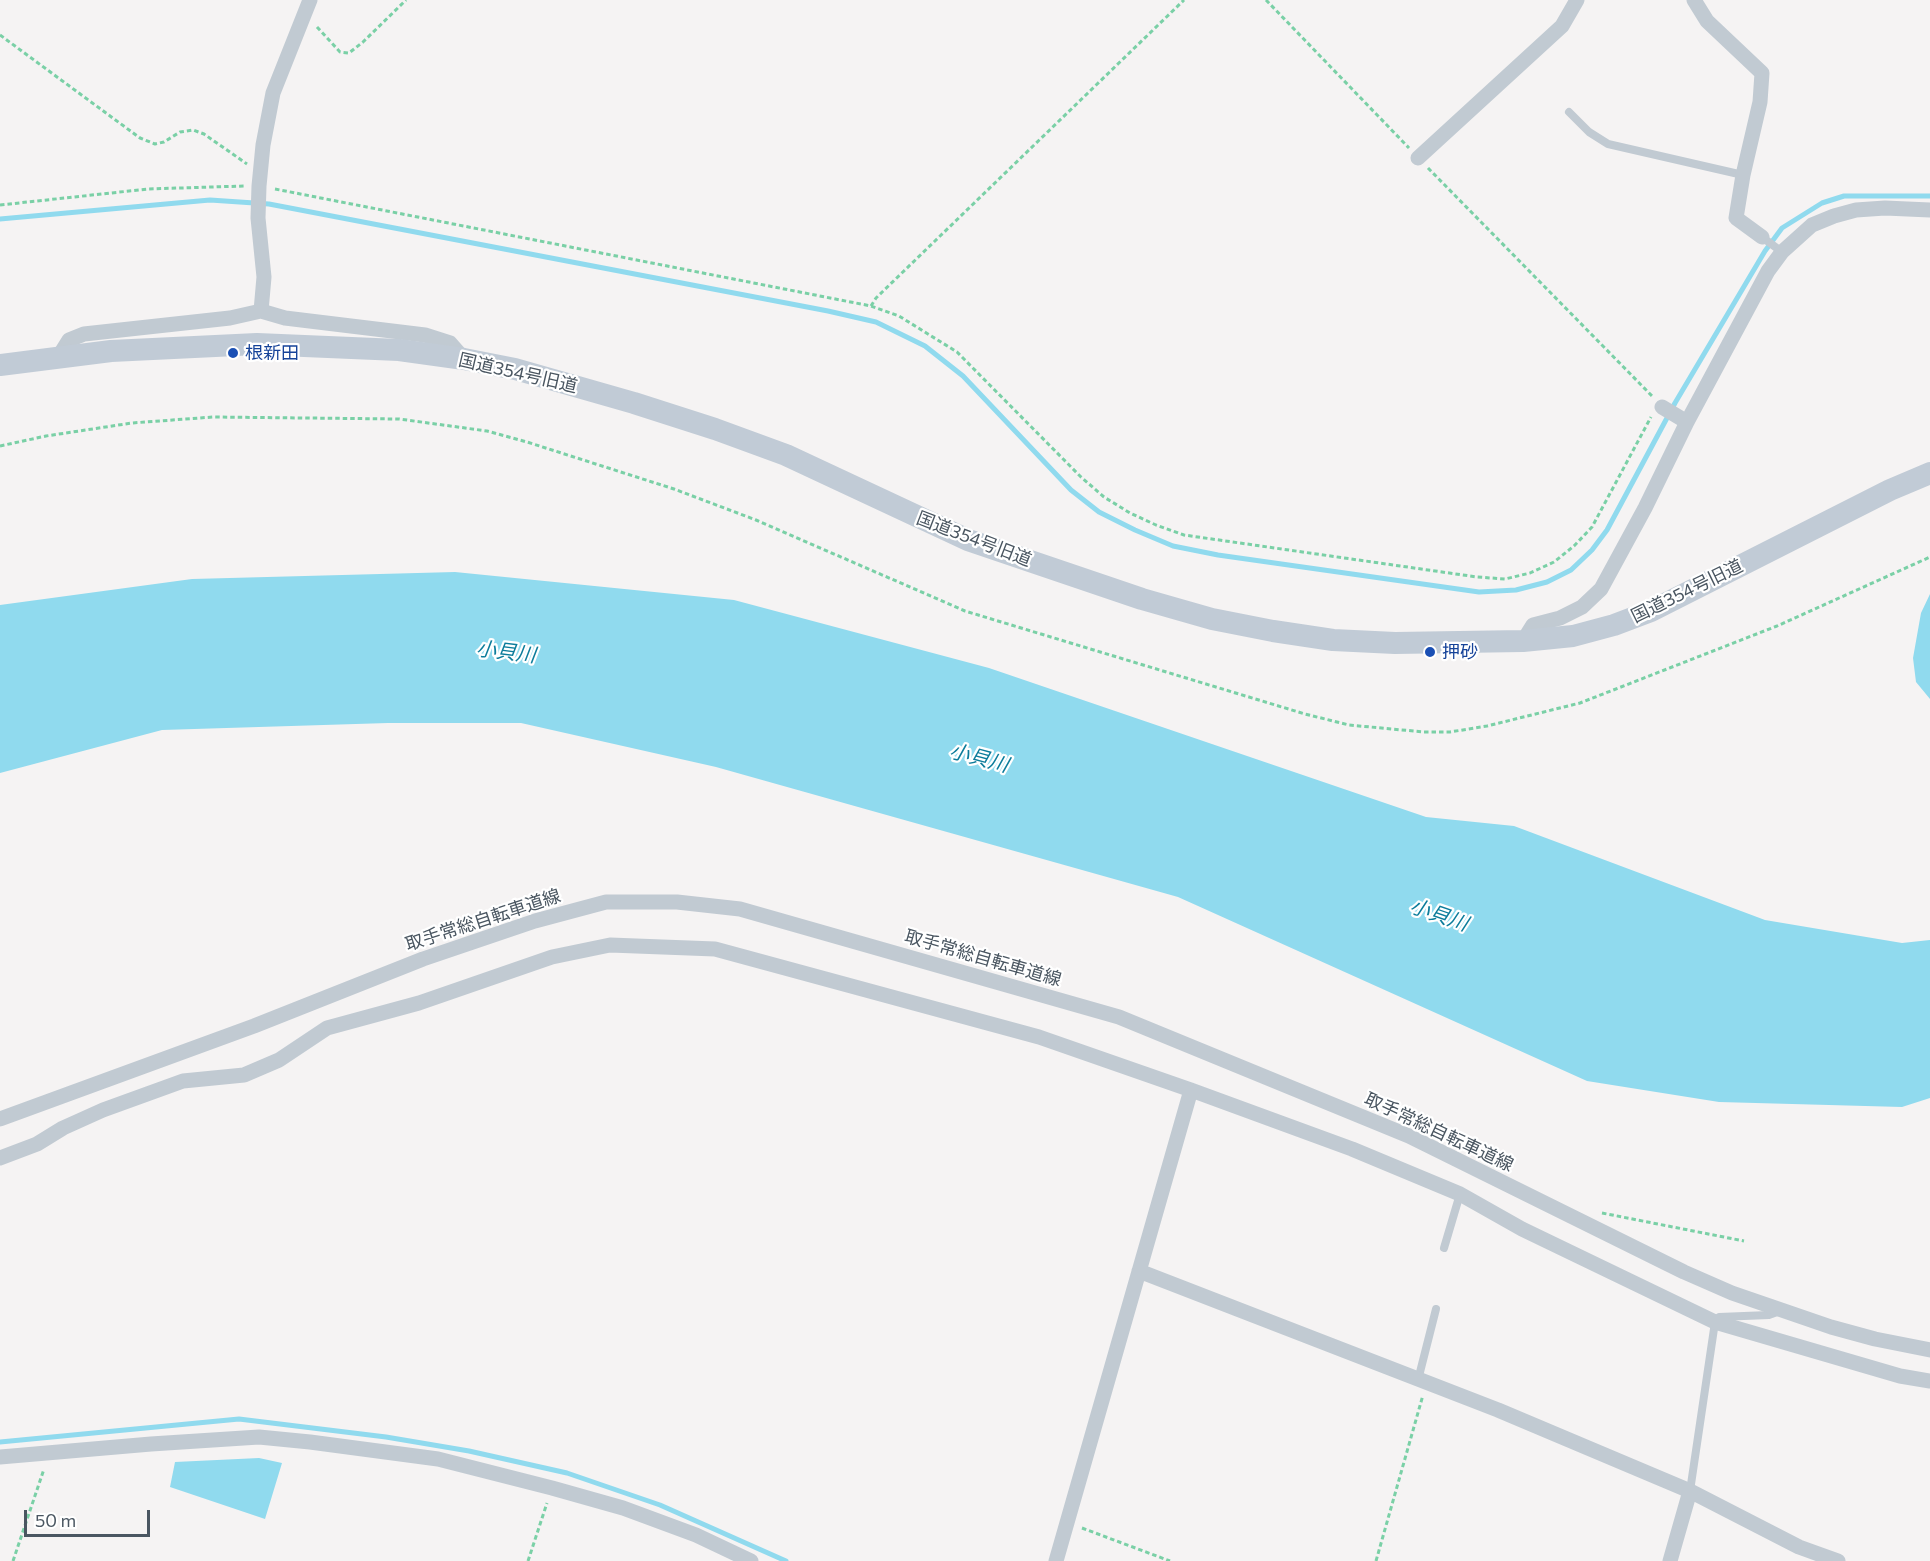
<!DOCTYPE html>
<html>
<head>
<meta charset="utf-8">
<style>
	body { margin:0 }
	#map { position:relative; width:1930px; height:1561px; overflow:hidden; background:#f5f3f3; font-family:Commissioner,sans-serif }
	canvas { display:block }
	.scale { position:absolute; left:24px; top:1510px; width:126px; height:27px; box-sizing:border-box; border:3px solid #4a5661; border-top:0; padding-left:8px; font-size:18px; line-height:21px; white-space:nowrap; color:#4a5661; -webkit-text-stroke:4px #fff; paint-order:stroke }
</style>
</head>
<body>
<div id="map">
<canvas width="1930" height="1561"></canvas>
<div class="scale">50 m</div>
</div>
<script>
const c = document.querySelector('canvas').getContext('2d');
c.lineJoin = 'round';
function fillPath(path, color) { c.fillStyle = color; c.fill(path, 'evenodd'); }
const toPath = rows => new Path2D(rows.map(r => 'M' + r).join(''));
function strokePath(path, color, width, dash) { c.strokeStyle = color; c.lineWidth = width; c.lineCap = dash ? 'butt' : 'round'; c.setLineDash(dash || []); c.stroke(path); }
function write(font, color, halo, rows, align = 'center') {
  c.font = font + ' Commissioner,"Noto Sans JP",sans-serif'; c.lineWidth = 4.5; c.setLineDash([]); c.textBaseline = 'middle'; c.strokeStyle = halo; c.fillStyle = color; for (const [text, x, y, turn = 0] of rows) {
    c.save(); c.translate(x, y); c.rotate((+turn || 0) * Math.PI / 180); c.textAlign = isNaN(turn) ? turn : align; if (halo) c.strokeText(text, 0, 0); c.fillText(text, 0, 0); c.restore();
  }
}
fillPath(toPath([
	[455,572,734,600,989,668,1426,817,1514,826,1765,920,1902,943,1930,940,1930,1098,1902,1107,1719,1102,1587,1081,1178,897,716,767,521,723,388,723,162,730,0,773,0,605,192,579],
	[1930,594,1930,699,1916,682,1913,658,1921,613],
	[259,1458,282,1463,265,1519,170,1487,175,1462]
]), '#90daee');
strokePath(toPath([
	[0,219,210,200,269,204,828,311,876,322,925,346,963,376,1071,490,1099,512,1135,530,1173,546,1218,555,1479,592,1516,590,1547,582,1571,570,1592,550,1607,530,1675,403,1765,251,1782,228,1822,203,1844,196,1930,196],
	[0,1442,239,1419,386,1437,469,1451,567,1473,660,1505,786,1561]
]), '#90daee', 5);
strokePath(toPath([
	[1266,0,1409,148],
	[317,27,340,52,349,53,363,42,406,0],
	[0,35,140,138,155,144,164,142,180,132,193,130,204,134,247,164],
	[1428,168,1652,396],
	[275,189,871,306,899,316,957,352,1081,477,1104,497,1130,513,1156,525,1184,535,1477,577,1505,579,1530,573,1554,562,1574,546,1592,527,1651,417],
	[0,205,148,189,244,186],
	[871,306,876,298,1184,0],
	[0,446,46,436,132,423,213,417,399,419,487,431,527,442,674,489,756,520,965,611,1305,714,1349,725,1424,732,1450,732,1487,726,1580,703,1777,626,1930,557],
	[1602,1213,1744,1241],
	[1082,1528,1170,1561],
	[13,1561,44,1469],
	[528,1561,547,1503],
	[1376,1561,1423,1395]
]), '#7ad0a6', 3, [4.5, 3]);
strokePath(toPath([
	[1569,112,1589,132,1608,144,1743,175],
	[1762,237,1782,252],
	[1444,1248,1460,1194],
	[1418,1380,1436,1309],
	[1690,1491,1715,1322,1719,1317,1769,1315,1780,1311]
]), '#c1cad2', 8);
strokePath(toPath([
	[1694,0,1707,21,1762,73,1760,102,1743,175,1736,218,1762,237],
	[1418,158,1562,26,1577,0],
	[261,311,285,318,425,335,450,343,464,359],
	[59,356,69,340,84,334,230,318,261,311,264,277,258,218,259,186,263,145,273,93,310,0],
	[1662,407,1687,422],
	[1523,641,1533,625,1560,618,1582,607,1601,589,1645,508,1687,422,1768,271,1782,252,1812,225,1834,216,1856,210,1885,208,1930,210],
	[0,1119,254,1026,423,959,535,921,606,902,677,902,740,909,1119,1017,1409,1136,1684,1272,1732,1293,1831,1327,1875,1339,1930,1350],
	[0,1158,37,1144,63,1128,103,1110,183,1081,244,1075,279,1060,327,1028,419,1003,552,957,610,945,715,949,1039,1037,1191,1090,1352,1149,1460,1194,1522,1229,1715,1322,1900,1376,1930,1381],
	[1139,1271,1498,1410,1690,1491,1799,1547,1838,1561],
	[0,1457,151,1444,259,1437,310,1442,438,1459,552,1488,623,1508,696,1535,751,1561],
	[1056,1561,1191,1090],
	[1670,1561,1690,1491]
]), '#c1cad2', 15);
strokePath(toPath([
	[0,365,111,351,257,344,399,350,464,359,515,369,634,403,715,429,786,455,968,540,1142,599,1212,619,1273,631,1333,640,1395,643,1523,641,1573,636,1614,625,1651,611,1890,490,1930,473]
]), '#c1cbd6', 22);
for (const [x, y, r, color] of [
	[233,353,6,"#1a4fb4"],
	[1430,652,6,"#1a4fb4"]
]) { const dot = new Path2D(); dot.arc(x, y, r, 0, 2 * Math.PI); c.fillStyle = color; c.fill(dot); strokePath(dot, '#fff', 2); }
write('18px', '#164399', '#fff', [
	["根新田",245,353],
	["押砂",1442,652]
], 'left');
write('18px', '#4a5661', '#fff', [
	["国道354号旧道",518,373,13],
	["国道354号旧道",974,539,21],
	["国道354号旧道",1687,591,-26],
	["取手常総自転車道線",483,920,-18],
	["取手常総自転車道線",983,958,16],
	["取手常総自転車道線",1439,1132,25]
]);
write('italic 20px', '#0c7c9b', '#fff', [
	["小貝川",506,652,7],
	["小貝川",979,758,15],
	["小貝川",1439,915,19]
]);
</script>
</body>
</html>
